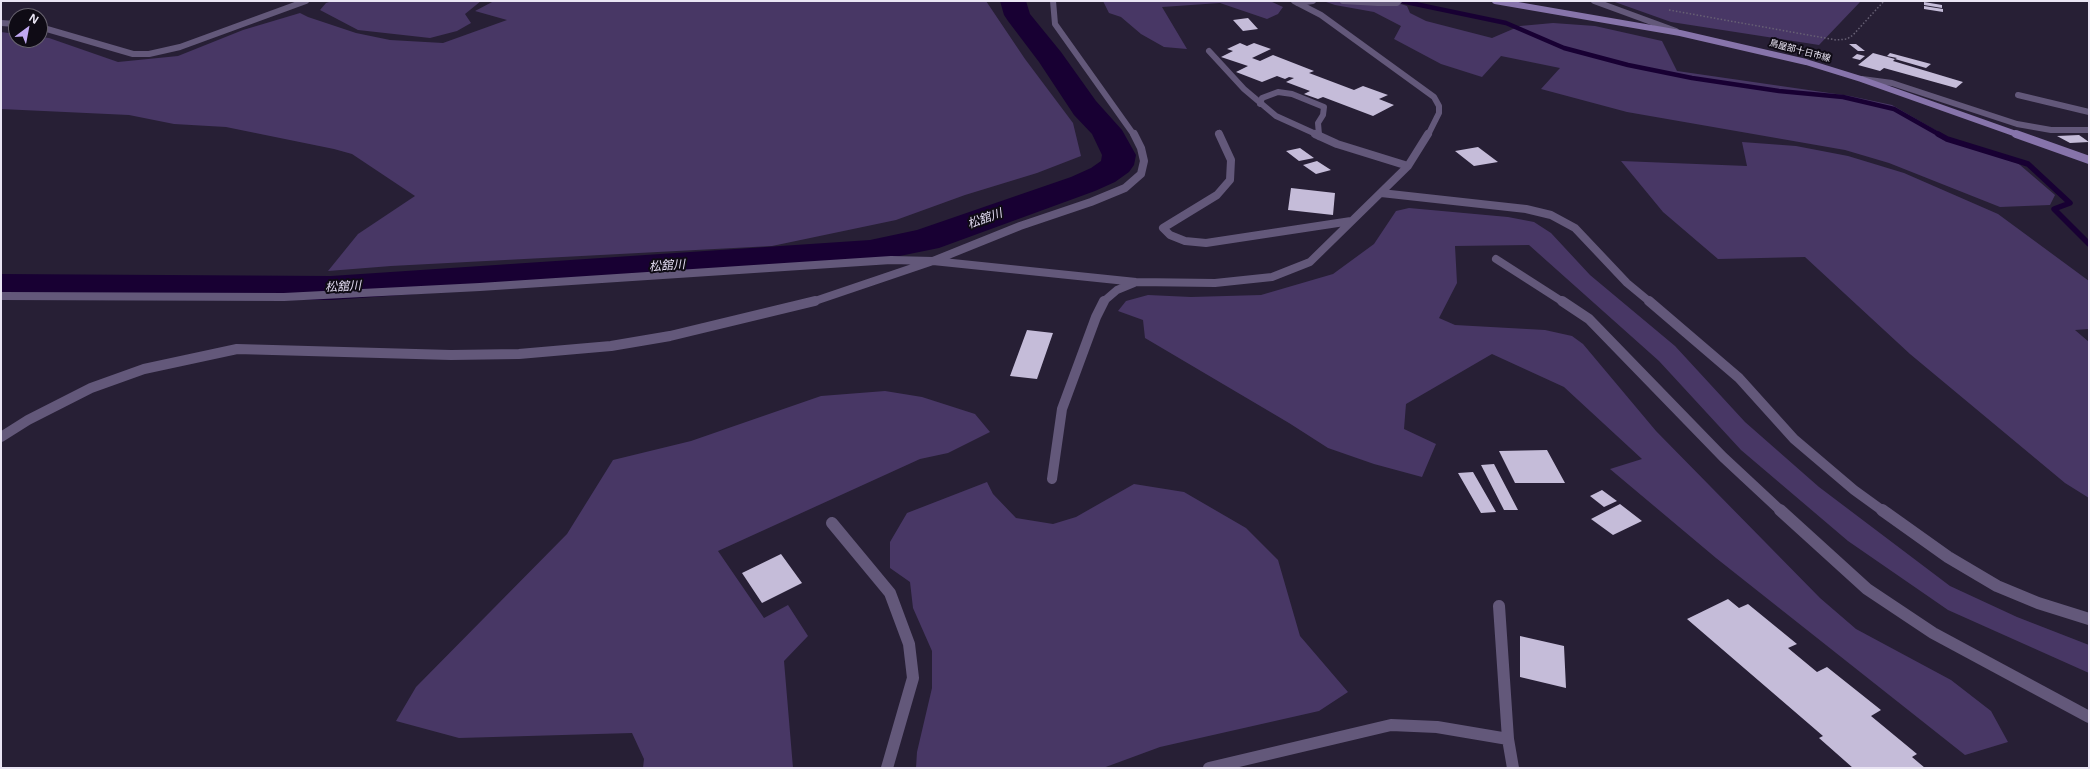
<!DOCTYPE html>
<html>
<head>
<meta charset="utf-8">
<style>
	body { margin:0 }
	#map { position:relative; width:2090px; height:769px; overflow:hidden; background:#271f35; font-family:"Noto Sans",sans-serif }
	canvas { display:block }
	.frame { position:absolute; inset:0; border:2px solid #eae5f4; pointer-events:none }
	.north { position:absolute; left:8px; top:8px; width:40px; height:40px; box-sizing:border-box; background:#0f0b15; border:1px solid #67626e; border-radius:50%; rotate:32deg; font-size:11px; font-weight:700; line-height:16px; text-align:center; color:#eae5f4 }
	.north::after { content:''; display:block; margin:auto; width:14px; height:18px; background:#c1a8f3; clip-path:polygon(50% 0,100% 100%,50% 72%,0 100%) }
</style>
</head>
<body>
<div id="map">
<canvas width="2090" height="769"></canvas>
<div class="frame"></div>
<div class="north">N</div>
</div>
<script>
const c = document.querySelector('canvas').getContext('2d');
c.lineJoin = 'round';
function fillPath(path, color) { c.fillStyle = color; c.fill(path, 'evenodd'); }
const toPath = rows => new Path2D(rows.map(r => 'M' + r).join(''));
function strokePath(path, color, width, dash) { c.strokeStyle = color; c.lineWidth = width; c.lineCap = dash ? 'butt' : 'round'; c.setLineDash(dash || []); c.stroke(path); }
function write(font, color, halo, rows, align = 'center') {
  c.font = font + ' "Noto Sans","Noto Sans JP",sans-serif'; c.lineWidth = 4; c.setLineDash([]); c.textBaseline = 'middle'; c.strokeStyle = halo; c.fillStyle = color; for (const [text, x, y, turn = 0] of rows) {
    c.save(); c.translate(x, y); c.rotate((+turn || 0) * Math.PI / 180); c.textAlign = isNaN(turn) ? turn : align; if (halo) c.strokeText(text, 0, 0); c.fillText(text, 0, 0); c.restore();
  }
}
fillPath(toPath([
	[332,1,481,1,465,14,471,23,457,31,430,38,358,30,320,10,326,3],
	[494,1,986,1,1025,59,1073,123,1081,156,1037,173,965,195,896,220,772,246,391,266,328,271,358,234,415,196,352,154,334,149,226,127,174,124,129,115,1,109,1,32,16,34,16,40,40,40,40,37,49,38,118,62,178,56,243,30,300,13,308,17,356,33,390,40,443,43,507,20,475,11],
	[1103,1,1270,1,1283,7,1278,14,1267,19,1220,3,1162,7,1187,49,1164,47,1141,34,1121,17,1109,13],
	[1323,1,1392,1,1407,6,1410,13,1426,21,1492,38,1520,26,1553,23,1595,26,1662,41,1677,71,1850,96,1892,105,1951,139,2013,159,2055,195,2050,205,2000,207,1889,163,1845,150,1627,112,1541,89,1560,68,1501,56,1482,77,1441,64,1394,39,1401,26,1374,12,1335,5],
	[1612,1,1861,1,1819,45,1671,22],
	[1742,142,1796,146,1848,156,1904,173,1998,214,2089,281,2089,329,2075,330,2089,342,2089,498,2065,483,1910,354,1805,257,1718,259,1663,212,1621,161,1747,166],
	[1409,208,1508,217,1534,222,1551,233,1590,275,1675,346,1745,422,1819,487,1950,586,2017,617,2089,645,2089,673,1948,610,1848,541,1741,450,1659,361,1529,245,1455,246,1457,283,1439,318,1455,325,1545,330,1572,336,1583,344,1656,431,1820,598,1856,629,1951,680,1991,711,2008,742,1965,755,1716,558,1610,469,1642,459,1564,387,1492,354,1406,404,1404,429,1436,444,1422,477,1374,464,1328,448,1289,423,1145,338,1143,320,1118,311,1126,301,1148,295,1191,297,1261,295,1333,274,1374,244,1396,211],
	[885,391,922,397,975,414,990,432,948,453,920,459,718,551,764,618,788,605,808,636,784,661,793,768,643,768,644,759,632,733,459,738,396,721,416,687,567,534,613,460,691,441,821,396],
	[987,482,993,494,1016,518,1053,524,1076,517,1134,484,1184,492,1246,528,1278,560,1300,636,1348,692,1319,711,1160,747,1103,768,916,768,917,752,932,688,932,651,913,608,910,582,890,568,890,542,907,513]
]), '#483765');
strokePath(toPath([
	[1401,1,1506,23,1564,48,1628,65,1692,78,1779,91,1843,97,1894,109,1940,135]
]), '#180033', 4.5);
strokePath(toPath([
	[1938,134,1947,139,2028,164,2070,203,2054,209,2089,244]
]), '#180033', 5.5);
fillPath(toPath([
	[1000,1,1026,1,1030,14,1061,52,1096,101,1122,130,1136,155,1134,165,1129,172,1115,182,1095,191,939,248,870,262,331,300,1,298,1,274,331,276,870,240,917,230,1071,177,1091,168,1101,161,1102,155,1092,134,1074,115,1039,62,1008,21,1004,15,1000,1]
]), '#180033');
fillPath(toPath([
	[1924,2,1942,5,1942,8,1924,5],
	[1924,6,1943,9,1943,12,1924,9],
	[1248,18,1258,29,1243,31,1233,20],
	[1240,43,1247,46,1254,43,1271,49,1252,58,1260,61,1273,55,1314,71,1309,73,1354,90,1363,86,1388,95,1379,99,1394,105,1373,116,1323,97,1318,99,1304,94,1310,91,1286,82,1294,78,1289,77,1285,79,1277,76,1262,82,1236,72,1248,66,1221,57,1233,51,1227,49],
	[1849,44,1856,44,1865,51,1858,51],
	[1873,53,1895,59,1893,61,1963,82,1956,88,1884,68,1880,71,1858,65],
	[1890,53,1931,64,1926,68,1895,59,1897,58,1887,56],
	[1857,54,1865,56,1860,60,1852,58],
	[2079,135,2089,142,2070,143,2057,136],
	[1478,147,1498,162,1474,166,1455,151],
	[1300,148,1314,158,1299,161,1286,151],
	[1317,161,1331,170,1316,174,1303,165],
	[1291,188,1335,193,1333,215,1288,210],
	[1027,330,1053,333,1037,379,1010,376],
	[1547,450,1565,483,1515,483,1499,451],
	[1494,464,1518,510,1504,510,1481,465],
	[1473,472,1496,512,1481,513,1458,473],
	[1602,490,1617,501,1604,507,1590,496],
	[1620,504,1642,521,1613,535,1591,519],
	[781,554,802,583,762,603,742,573],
	[1728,599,1739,608,1748,604,1797,644,1788,648,1817,672,1827,667,1881,710,1871,716,1917,754,1912,757,1925,768,1853,768,1819,738,1823,736,1687,619],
	[1520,636,1564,646,1566,688,1520,677]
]), '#c5bcd9');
strokePath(toPath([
	[1669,10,1836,40,1847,39,1853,35,1884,1]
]), '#676074', 1.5, [1.5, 2]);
strokePath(toPath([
	[1053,1,1055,24,1134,135],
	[1294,1,1321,15,1434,97,1439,106,1439,113,1428,135],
	[1209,51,1244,89,1276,116,1318,135],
	[2018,95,2089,112],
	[1260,104,1262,98,1278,92,1292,94,1324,107,1323,115,1318,123,1319,135],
	[1219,133,1220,135]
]), '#63587a', 6);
strokePath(toPath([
	[1219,134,1231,160,1230,180,1217,195,1163,228,1170,235,1185,241,1206,243,1351,221],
	[1315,134,1337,144,1408,166],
	[1318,134,1319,136],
	[1381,193,1526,209,1551,215,1575,228,1627,283,1650,302],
	[1496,259,1563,302],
	[1,296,284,297,480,287,891,260,933,261,1136,282,1215,283,1272,277,1310,262,1408,166,1428,134],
	[812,302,933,261,1020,226,1091,202,1125,188,1141,174,1144,161,1141,148,1134,134],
	[1103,302,1117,290,1134,283]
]), '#63587a', 8);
strokePath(toPath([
	[1562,301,1589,319,1723,457,1781,511],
	[1649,301,1739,378,1794,439,1854,490,1883,511],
	[1,437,28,420,91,388,144,369,237,349,451,355,519,354,611,346,670,336,815,301],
	[1052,479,1062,409,1096,317,1104,301]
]), '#63587a', 10);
strokePath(toPath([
	[1780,510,1867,589,1933,633,2089,717],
	[1882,510,1948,557,1997,586,2038,603,2089,619],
	[832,523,890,593,909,644,913,678,887,768],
	[1499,606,1508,739,1513,768],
	[1209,768,1391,725,1437,727,1508,739]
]), '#63587a', 12);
strokePath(toPath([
	[1343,1,1378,3,1397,3,1399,1],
	[1594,1,1676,31],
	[1298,3,1313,1],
	[1,23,16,24],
	[40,27,133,54,149,54,180,47,306,1],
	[1862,79,1892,83,2017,124,2051,130,2089,130]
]), '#63587a', 6);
strokePath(toPath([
	[1495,1,1680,33,1806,62,1861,79,2019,135]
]), '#8774ab', 6);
strokePath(toPath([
	[2016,134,2089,160]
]), '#8774ab', 8);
write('9px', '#eae5f4', '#0f0b15', [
	["鳥屋部十日市線",1800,51,15]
]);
write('italic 12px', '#e2dbf1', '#0f0b15', [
	["松舘川",985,219,-20],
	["松舘川",667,266,-4],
	["松舘川",343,287,-3]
]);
</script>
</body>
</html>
